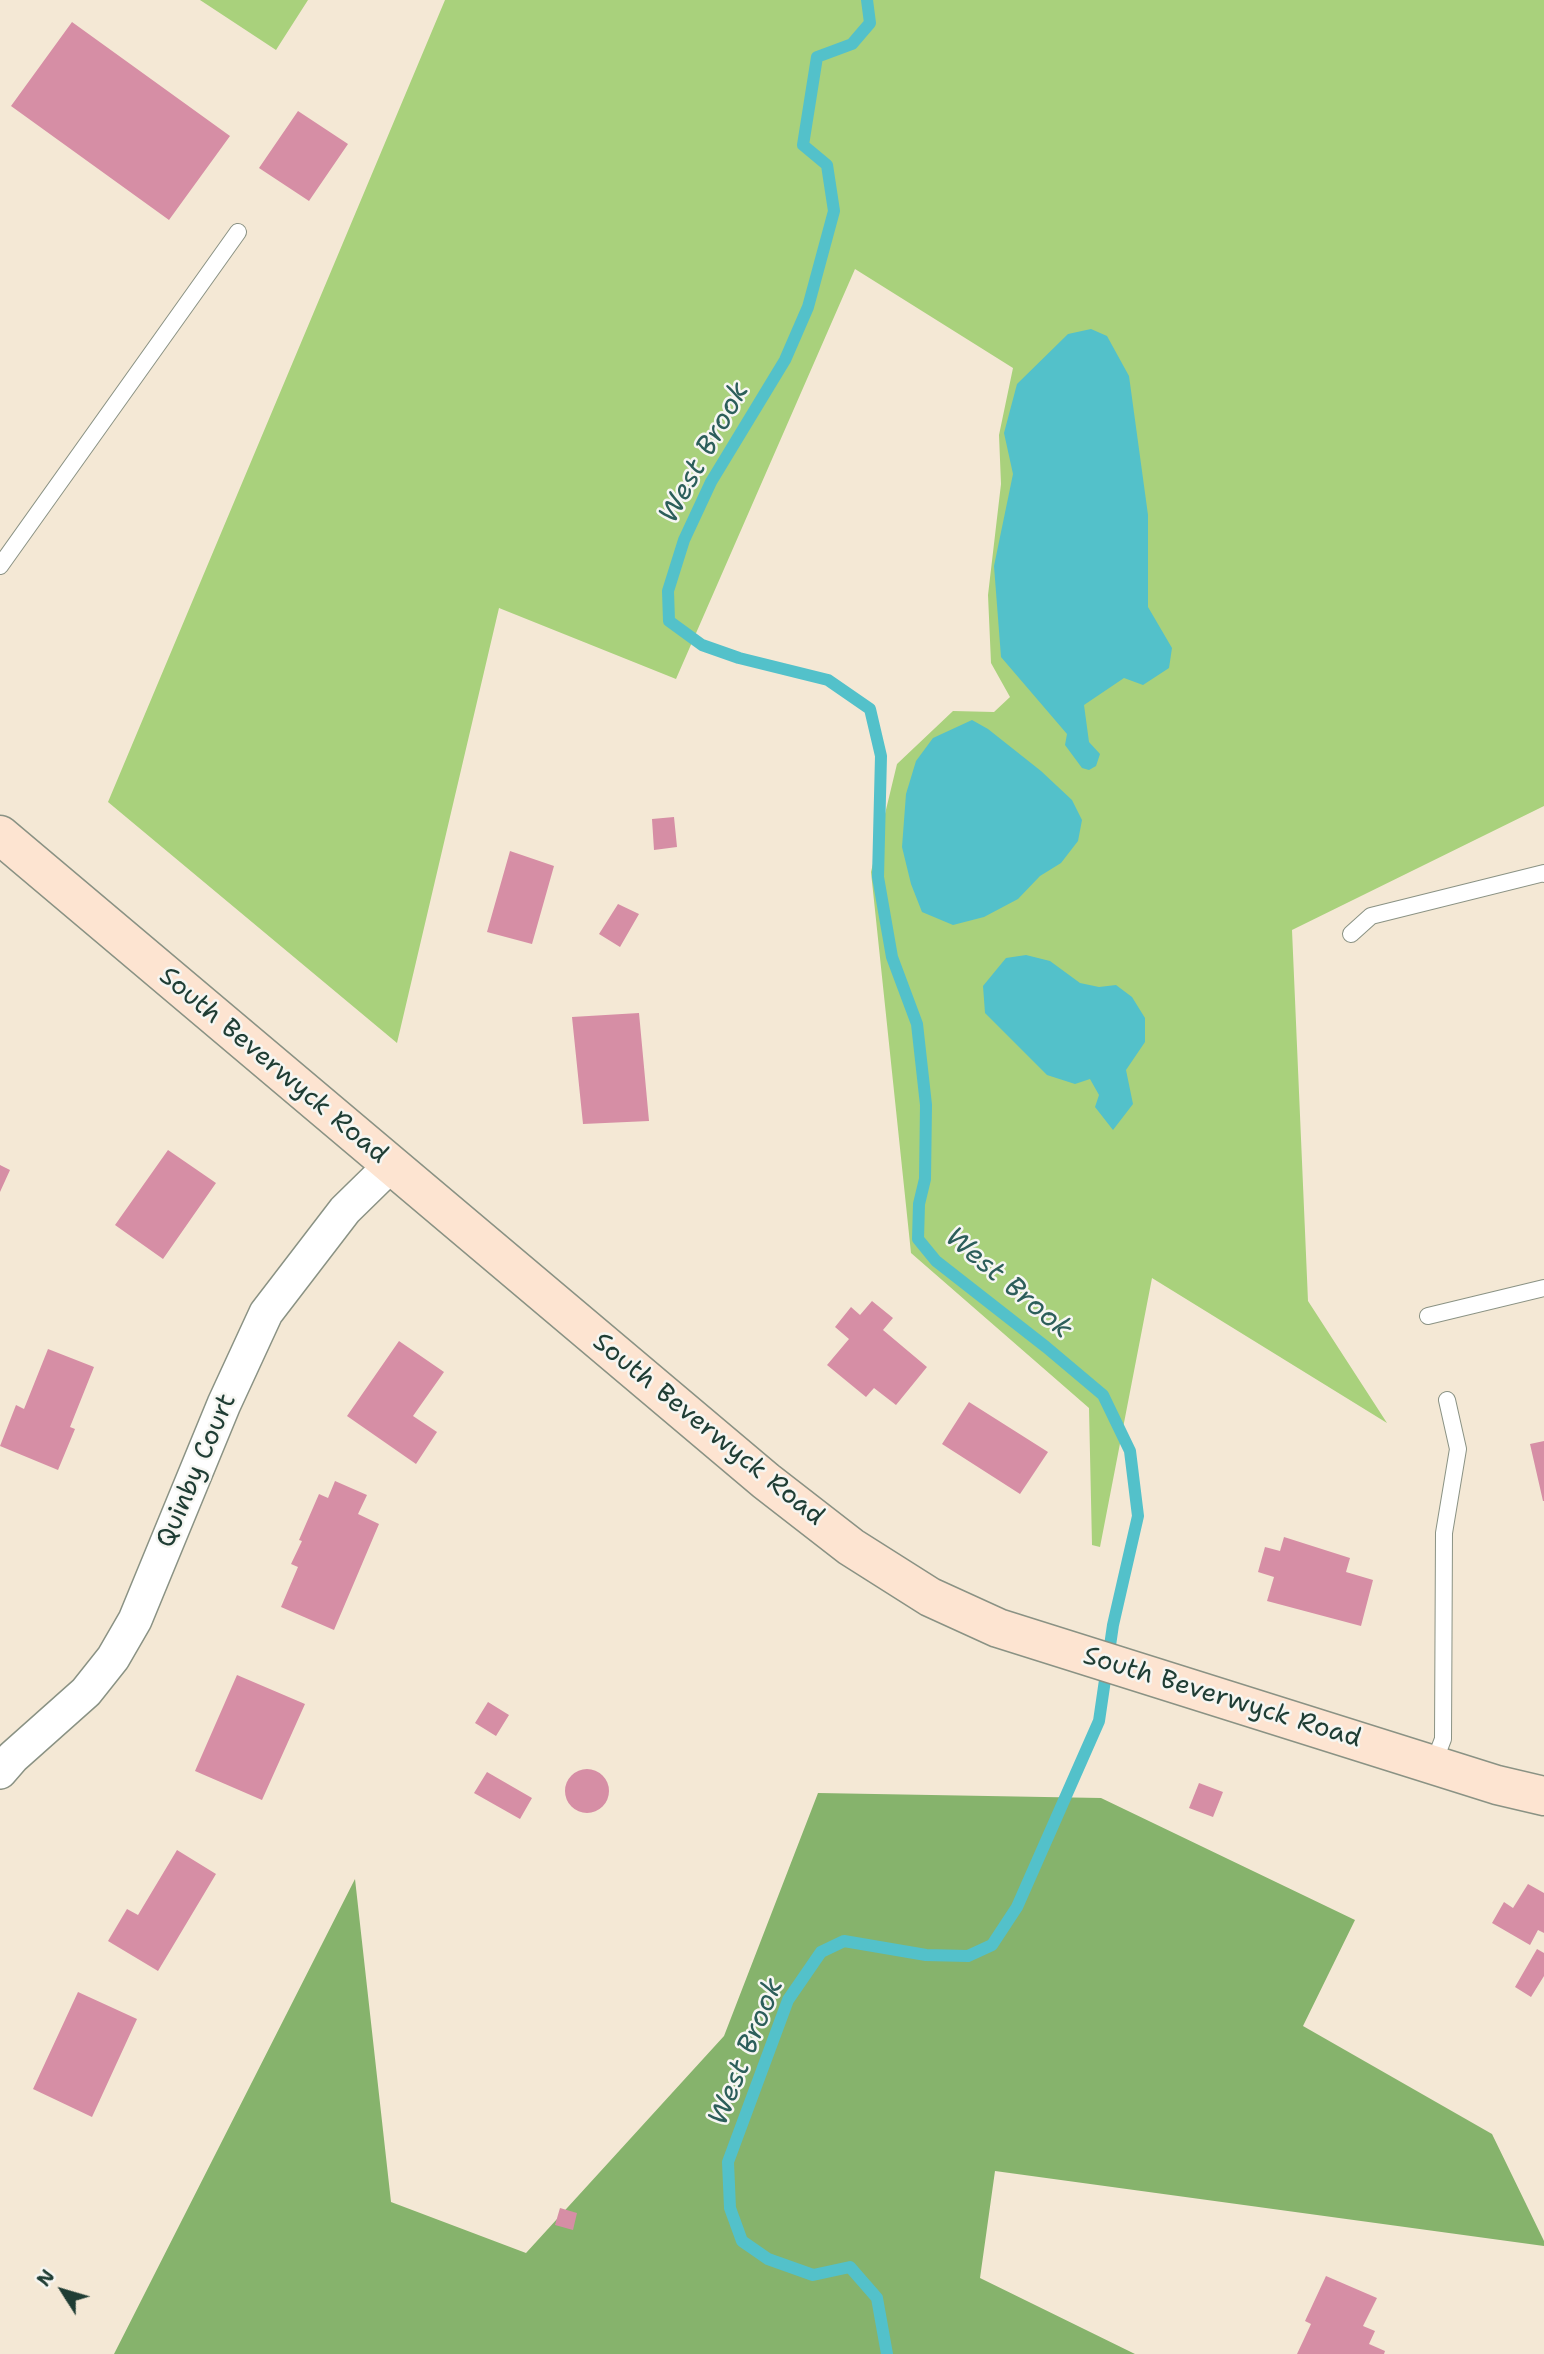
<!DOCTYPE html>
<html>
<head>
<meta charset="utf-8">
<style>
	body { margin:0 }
	#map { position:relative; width:1544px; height:2354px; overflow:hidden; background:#f4e8d5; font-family:"Shantell Sans",sans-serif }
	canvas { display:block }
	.north { position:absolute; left:28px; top:2256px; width:70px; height:70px; -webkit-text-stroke:5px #f6f6f2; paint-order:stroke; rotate:307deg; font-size:19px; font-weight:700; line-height:28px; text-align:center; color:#1f3d34 }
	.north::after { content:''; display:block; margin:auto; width:24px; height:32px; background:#1f3d34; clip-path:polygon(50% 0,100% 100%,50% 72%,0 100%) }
</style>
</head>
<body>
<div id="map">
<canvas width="1544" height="2354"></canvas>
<div class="north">N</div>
</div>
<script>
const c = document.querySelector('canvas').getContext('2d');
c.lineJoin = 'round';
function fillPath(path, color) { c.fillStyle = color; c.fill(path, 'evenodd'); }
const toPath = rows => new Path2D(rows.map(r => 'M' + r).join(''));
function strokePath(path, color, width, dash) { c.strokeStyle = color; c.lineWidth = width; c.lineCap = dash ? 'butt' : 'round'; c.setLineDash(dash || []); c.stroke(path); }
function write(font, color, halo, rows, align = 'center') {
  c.font = font + ' "Shantell Sans",sans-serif'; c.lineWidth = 5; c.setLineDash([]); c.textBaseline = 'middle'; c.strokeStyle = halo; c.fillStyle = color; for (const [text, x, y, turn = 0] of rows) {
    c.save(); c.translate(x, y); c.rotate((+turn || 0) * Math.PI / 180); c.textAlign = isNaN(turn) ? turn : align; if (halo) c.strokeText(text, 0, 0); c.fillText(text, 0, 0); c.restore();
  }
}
fillPath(toPath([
	[200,0,308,0,276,50],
	[445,0,1544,0,1544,806,1292,930,1308,1301,1387,1423,1152,1278,1100,1547,1092,1545,1089,1408,911,1253,871,872,897,764,953,711,994,712,1010,697,991,663,988,595,1001,484,999,435,1013,368,855,269,676,679,499,608,397,1043,108,802]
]), '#a9d17c');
fillPath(toPath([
	[818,1793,1101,1798,1355,1920,1303,2026,1492,2134,1544,2241,1544,2246,995,2171,980,2278,1135,2354,114,2354,355,1879,391,2202,526,2253,724,2036]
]), '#86b36c');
fillPath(toPath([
	[1091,329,1107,336,1129,376,1148,515,1148,607,1172,648,1169,668,1143,685,1124,678,1084,705,1089,742,1100,754,1096,766,1089,770,1082,768,1065,745,1067,734,1001,657,994,566,1013,474,1004,433,1017,384,1068,334],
	[972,720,988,729,1041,771,1072,800,1082,820,1078,841,1061,863,1040,876,1018,899,984,917,953,925,922,912,911,884,902,847,906,794,916,761,933,738],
	[1026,955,1050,961,1080,983,1099,987,1116,985,1132,997,1145,1018,1145,1042,1126,1070,1133,1104,1113,1130,1095,1107,1099,1095,1090,1079,1075,1084,1047,1075,985,1013,983,986,1006,958]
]), '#53c1ca');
strokePath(toPath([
	[867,0,870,23,852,44,817,57,803,145,827,165,834,211,808,307,785,360,711,482,684,540,668,591,669,621,702,645,739,658,828,680,870,709,881,756,878,877,892,957,917,1024,926,1105,925,1179,919,1204,918,1239,936,1261,1046,1347,1103,1395,1130,1451,1138,1516,1113,1625,1099,1721,1017,1907,992,1945,968,1956,926,1955,844,1941,821,1952,788,2000,728,2162,730,2208,742,2241,768,2259,813,2275,850,2267,877,2298,887,2354]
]), '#53c1ca', 12);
fillPath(toPath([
	[72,22,230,136,169,220,11,106],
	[298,111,348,144,309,201,259,168],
	[674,817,677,847,654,850,652,819],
	[510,851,554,866,532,944,487,932],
	[618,904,639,914,620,947,599,934],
	[639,1013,649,1121,583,1124,572,1017],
	[168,1150,216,1183,163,1259,115,1225],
	[0,1165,10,1170,0,1192],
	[872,1301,893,1318,883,1330,927,1367,896,1405,874,1388,866,1397,827,1365,849,1339,835,1327,851,1307,860,1315],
	[399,1341,444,1372,413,1416,437,1432,416,1464,347,1416],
	[48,1349,94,1367,70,1427,75,1429,58,1470,0,1446,16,1405,24,1409],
	[969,1402,1048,1452,1020,1494,942,1444],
	[1544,1441,1544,1501,1543,1501,1530,1444],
	[335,1481,367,1495,358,1514,379,1524,334,1630,281,1607,298,1567,291,1564,302,1541,299,1540,319,1494,328,1498],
	[1284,1537,1350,1558,1346,1572,1373,1580,1361,1626,1267,1601,1274,1577,1258,1572,1265,1547,1280,1551],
	[237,1675,305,1704,262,1800,195,1771],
	[488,1702,509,1715,496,1736,475,1723],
	'565 1791a22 22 0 1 1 44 0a22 22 0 1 1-44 0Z',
	[487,1772,532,1798,520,1819,474,1793],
	[1199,1783,1223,1792,1213,1817,1189,1808],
	[177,1850,216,1874,158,1971,108,1941,127,1909,138,1915],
	[1528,1884,1544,1893,1544,1933,1538,1930,1530,1945,1492,1923,1504,1902,1513,1908],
	[1537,1949,1544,1953,1544,1976,1531,1997,1515,1987],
	[78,1992,137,2019,92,2117,33,2089],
	[560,2208,577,2213,573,2230,555,2225],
	[1326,2276,1377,2298,1363,2326,1375,2331,1369,2344,1385,2351,1384,2354,1297,2354,1311,2324,1305,2321]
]), '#d68ea5');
const lane = toPath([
	[0,566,238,232],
	[1351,934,1371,916,1544,873,1544,874],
	[1428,1316,1544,1288],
	[1433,1765,1443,1739,1444,1533,1458,1449,1447,1400]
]);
const street = toPath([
	[0,1772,13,1757,86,1692,113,1658,135,1620,224,1404,266,1313,345,1210,391,1165]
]);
const secondary = toPath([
	[0,835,766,1481,851,1547,930,1597,998,1628,1497,1785,1544,1796]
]);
strokePath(lane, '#8a9284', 18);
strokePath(street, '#8a9284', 36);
strokePath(secondary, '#8a9284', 41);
strokePath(lane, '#fff', 16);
strokePath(street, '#fff', 33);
strokePath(secondary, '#fde4d1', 38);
write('26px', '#1f3d34', '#f6f6f2', [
	["South Beverwyck Road",273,1066,40],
	["South Beverwyck Road",708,1430,39],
	["Quinby Court",197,1471,-67],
	["South Beverwyck Road",1222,1698,17]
]);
write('italic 28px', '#2c5e5a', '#f6f6f2', [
	["West Brook",705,453,-61],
	["West Brook",1008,1284,40],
	["West Brook",747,2052,-68]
]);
</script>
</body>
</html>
